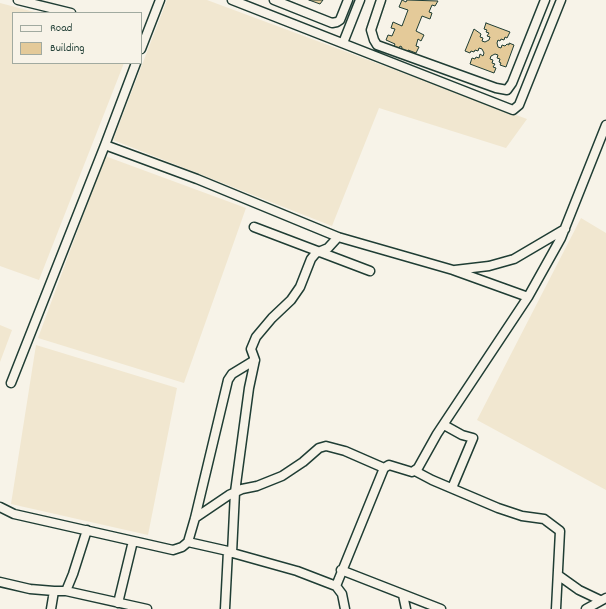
<!DOCTYPE html>
<html>
<head>
<meta charset="utf-8">
<style>
	body { margin:0 }
	#map { position:relative; width:606px; height:609px; overflow:hidden; background:#f7f3e8; font-family:Dekko,sans-serif }
	canvas { display:block }
	.legend { position:absolute; left:12px; top:12px; width:130px; height:52px; box-sizing:border-box; background:#f7f3e8; border:1px solid #a1aaa0; margin:0; padding:5px 7px; list-style:none; font-size:12px; color:#1f3d34 }
	.legend li { display:flex; align-items:center; gap:8px; height:20px }
	.legend b { width:20px; border:1px solid #a1aaa0 }
</style>
</head>
<body>
<div id="map">
<canvas width="606" height="609"></canvas>
<ul class="legend">
<li><b style="height:5px;background:#f7f3e8"></b>Road</li>
<li><b style="height:11px;background:#e4ca99"></b>Building</li>
</ul>
</div>
<script>
const c = document.querySelector('canvas').getContext('2d');
c.lineJoin = 'round';
function fillPath(path, color) { c.fillStyle = color; c.fill(path, 'evenodd'); }
const toPath = rows => new Path2D(rows.map(r => 'M' + r).join(''));
function strokePath(path, color, width, dash) { c.strokeStyle = color; c.lineWidth = width; c.lineCap = dash ? 'butt' : 'round'; c.setLineDash(dash || []); c.stroke(path); }
fillPath(toPath([
	[167,0,207,0,527,119,506,148,379,108,332,226,113,140],
	[0,3,38,13,13,13,13,63,124,63,39,280,0,266],
	[105,156,246,208,184,383,38,338],
	[581,218,606,233,606,490,477,420],
	[0,325,12,330,0,362],
	[36,345,177,388,148,535,11,504]
]), '#f1e7d0');
const building = toPath([
	[309,0,323,0,320,4,309,0],
	[402,0,406,2,407,0,438,1,435,6,432,5,429,12,432,13,430,19,422,16,416,31,424,35,421,41,418,39,416,46,419,47,416,53,408,50,407,54,401,51,402,47,400,46,398,50,393,48,395,44,386,40,388,35,392,36,395,29,391,28,393,22,402,26,408,10,399,7,402,0],
	[486,23,510,32,507,38,505,37,504,40,501,39,500,41,498,40,497,43,498,47,501,48,502,45,505,46,507,44,509,45,509,43,514,45,506,67,500,65,501,63,499,62,500,59,497,58,498,55,495,54,491,56,490,59,493,60,492,63,495,64,493,67,496,68,494,73,470,64,472,58,475,59,476,57,479,58,480,54,483,56,484,53,482,49,479,48,478,51,475,50,474,52,471,51,470,53,465,51,474,29,481,34,480,37,483,38,482,41,485,42,489,40,490,37,487,36,489,33,486,32,487,30,484,29,486,23]
]);
fillPath(building, '#e4ca99');
strokePath(building, '#1f3d34', 1);
const minor = toPath([
	[18,0,71,13],
	[232,0,513,110,519,105,561,0],
	[274,0,332,23,337,22,340,20,348,0],
	[381,0,371,30,374,40,377,45,496,88,507,90,512,83,545,0],
	[343,43,360,0],
	[141,49,160,0],
	[105,145,197,179,338,237,453,270,528,297],
	[254,227,370,271],
	[455,270,489,266,514,259,565,229],
	[11,383,105,145,136,63],
	[444,425,462,435,473,438,452,488],
	[415,471,432,480,498,508,522,516,544,519,560,531,556,609],
	[0,507,14,514,173,550,182,547,188,542],
	[195,518,229,495,242,489,257,486,282,476,303,462,319,448,326,446,345,451,384,468],
	[229,552,297,571,336,586,342,594,345,609],
	[232,553,235,492,249,388,255,360,251,349,256,337,272,318,291,300,300,287,311,259,316,253,328,248,338,237],
	[341,570,441,609],
	[558,575,579,590,600,600],
	[0,582,30,589,54,591,66,591,147,609],
	[336,586,384,468,389,465,412,472,418,468,437,434,528,297,561,238,606,125],
	[66,591,73,574,87,530],
	[403,595,406,609],
	[118,603,133,541],
	[51,609,54,591],
	[225,609,228,551,188,542,195,518,228,380,232,374,255,360],
	[586,609,606,598]
]);
strokePath(minor, '#1f3d34', 11);
strokePath(minor, '#f7f3e8', 8);
</script>
</body>
</html>
